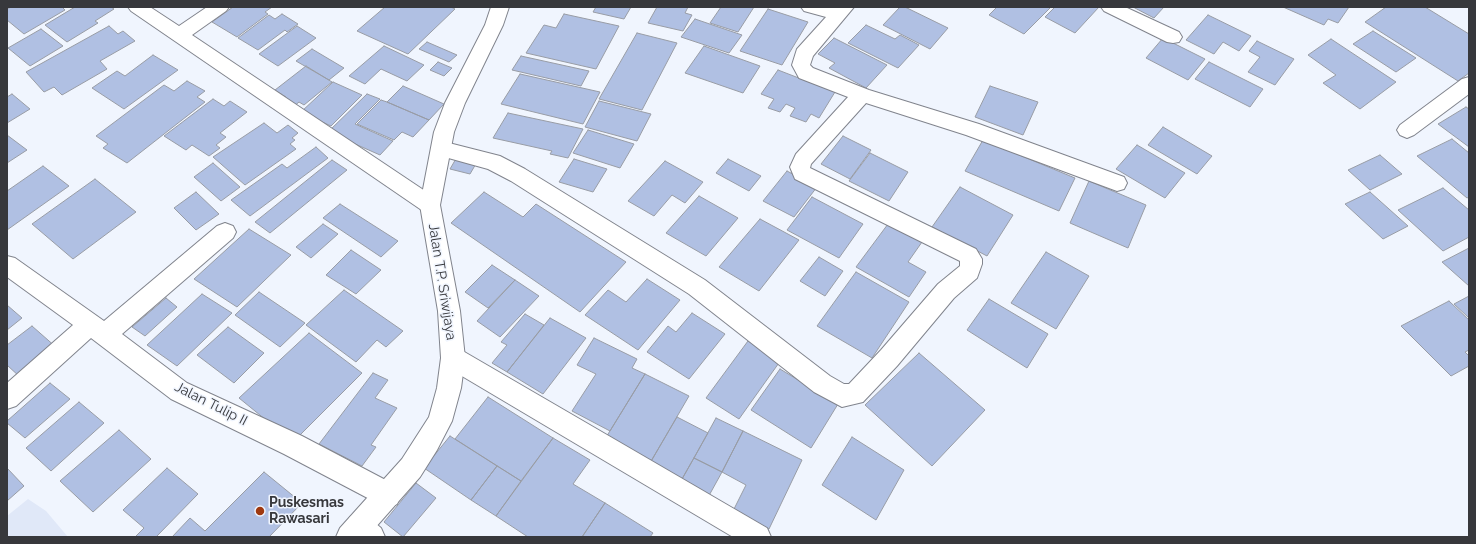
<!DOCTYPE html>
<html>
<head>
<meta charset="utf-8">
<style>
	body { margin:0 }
	#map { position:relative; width:1476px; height:544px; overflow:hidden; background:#f0f5fe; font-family:Raleway,sans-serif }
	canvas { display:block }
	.frame { position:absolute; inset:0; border:8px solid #37383c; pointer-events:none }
</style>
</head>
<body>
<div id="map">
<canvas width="1476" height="544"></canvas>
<div class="frame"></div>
</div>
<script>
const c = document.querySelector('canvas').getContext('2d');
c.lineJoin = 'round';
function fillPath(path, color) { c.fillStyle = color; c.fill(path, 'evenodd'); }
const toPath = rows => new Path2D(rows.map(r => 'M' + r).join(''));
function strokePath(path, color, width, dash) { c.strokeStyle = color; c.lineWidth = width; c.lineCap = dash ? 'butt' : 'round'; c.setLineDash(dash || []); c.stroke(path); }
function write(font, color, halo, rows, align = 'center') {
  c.font = font + ' Raleway,sans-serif'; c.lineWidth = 3; c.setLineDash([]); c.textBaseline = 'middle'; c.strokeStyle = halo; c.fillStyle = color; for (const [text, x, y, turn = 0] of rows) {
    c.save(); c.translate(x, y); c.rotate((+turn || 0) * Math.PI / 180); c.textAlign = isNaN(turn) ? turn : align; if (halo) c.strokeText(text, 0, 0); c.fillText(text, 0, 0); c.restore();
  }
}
fillPath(toPath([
	[28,499,46,511,68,537,7,537,7,516]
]), '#e0e8f8');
const building = toPath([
	[11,7,62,7,65,10,24,34,7,20,7,9,11,7],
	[75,7,111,7,114,9,95,21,98,23,67,42,45,25,75,7],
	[233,7,272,7,265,12,268,14,237,37,212,22,233,7],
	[385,7,451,7,455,9,408,54,357,31,385,7],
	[596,7,631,7,624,19,593,12,596,7],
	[657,7,688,7,685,13,692,15,683,31,648,23,657,7],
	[721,7,754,7,738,32,710,23,721,7],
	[900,7,905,7,948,28,930,49,883,25,900,7],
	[997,7,1051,7,1024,34,989,15,997,7],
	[1055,7,1099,7,1075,33,1045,17,1055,7],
	[1133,7,1164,7,1154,18,1133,7],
	[1283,7,1349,7,1338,23,1328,19,1324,25,1283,7],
	[1386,7,1425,7,1469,34,1469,73,1458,81,1365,22,1386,7],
	[768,9,808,22,782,65,740,51,768,9],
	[282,14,298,24,287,32,285,30,258,50,238,38,269,15,275,19,282,14],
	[564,14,619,26,596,69,526,53,544,25,556,28,564,14],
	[1208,15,1251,36,1239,51,1223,42,1214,54,1186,40,1208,15],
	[695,19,742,35,729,53,681,37,695,19],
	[866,25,895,39,900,35,919,45,898,68,848,43,866,25],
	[109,26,118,34,123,31,135,41,100,61,107,69,62,95,54,87,44,92,26,72,109,26],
	[297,26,316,38,278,66,259,54,297,26],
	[41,29,63,46,30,66,8,48,41,29],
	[1373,31,1416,58,1396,72,1353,44,1373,31],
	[637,33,677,43,642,110,599,99,637,33],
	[834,38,887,65,866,88,829,68,835,63,818,54,834,38],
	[1163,38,1205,59,1188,80,1146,58,1163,38],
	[1331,39,1396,82,1360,109,1323,83,1336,75,1308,55,1331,39],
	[1257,41,1294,59,1275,85,1248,72,1260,57,1249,51,1257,41],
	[427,42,457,55,449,62,419,49,427,42],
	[384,46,424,65,407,81,381,69,365,84,349,76,384,46],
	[704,46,760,66,743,93,685,73,704,46],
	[312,49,344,68,329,80,296,61,312,49],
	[153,55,178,70,124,109,92,88,117,71,125,76,153,55],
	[521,56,589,71,581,86,512,70,521,56],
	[438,62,452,68,444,76,430,70,438,62],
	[1209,62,1263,89,1250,107,1195,79,1209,62],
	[306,66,332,82,304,105,299,102,292,108,281,101,286,97,275,90,306,66],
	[778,70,835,92,819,118,811,114,806,122,790,116,795,108,786,104,780,112,768,108,774,99,761,94,778,70],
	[520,74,600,92,583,124,501,104,520,74],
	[187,81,205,91,197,97,205,102,127,163,103,148,108,144,96,136,164,85,174,91,187,81],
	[333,82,362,95,331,126,301,112,333,82],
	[403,86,444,104,429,120,387,102,403,86],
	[990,86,1038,102,1023,135,975,117,990,86],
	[12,94,30,109,7,123,7,97,12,94],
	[367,94,380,99,355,124,393,141,380,155,328,132,367,94],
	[213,99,224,106,230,101,247,112,220,133,226,137,216,145,220,148,209,156,192,145,186,150,164,136,213,99],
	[381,100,387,102,429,120,413,137,402,132,394,140,357,124,381,100],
	[599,101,651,114,637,141,585,127,599,101],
	[1466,107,1469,109,1469,147,1438,124,1466,107],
	[508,113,583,129,568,158,550,154,552,151,493,138,508,113],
	[264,123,277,133,288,125,298,133,292,138,295,140,290,144,296,149,245,185,213,157,264,123],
	[1163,127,1212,156,1197,174,1148,145,1163,127],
	[588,130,634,144,620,168,573,153,588,130],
	[7,135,27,150,7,163,7,135],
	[843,136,871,150,850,179,821,164,843,136],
	[1452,139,1469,153,1469,197,1467,198,1417,156,1452,139],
	[983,140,1075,178,1059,211,965,171,983,140],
	[1137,145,1185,173,1165,198,1116,169,1137,145],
	[316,147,328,158,250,216,231,200,282,164,287,168,316,147],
	[870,153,908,172,889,201,849,181,870,153],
	[1380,155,1402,174,1370,190,1348,170,1380,155],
	[457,157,477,162,470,174,450,169,457,157],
	[574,159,607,169,593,192,559,182,574,159],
	[728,159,761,176,749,191,716,173,728,159],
	[332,160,347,170,270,233,255,222,332,160],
	[665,161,703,182,685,203,672,195,654,216,628,201,665,161],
	[213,163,240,187,221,201,194,177,213,163],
	[43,166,69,186,7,230,7,191,43,166],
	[787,171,817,187,794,217,763,201,787,171],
	[95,179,136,212,73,259,32,224,95,179],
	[1089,181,1146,205,1128,248,1070,223,1089,181],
	[960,187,1013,215,987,256,932,227,960,187],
	[1443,188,1469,210,1469,237,1443,251,1398,210,1443,188],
	[196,192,219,214,196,230,174,208,196,192],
	[484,192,523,217,536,204,626,262,580,312,451,223,484,192],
	[1370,192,1408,226,1383,239,1345,204,1370,192],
	[699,196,738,218,706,256,666,233,699,196],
	[812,197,863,224,839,258,787,230,812,197],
	[340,204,398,241,381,257,323,218,340,204],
	[760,219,799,240,759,291,719,267,760,219],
	[323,224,338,234,311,258,296,247,323,224],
	[888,224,922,242,908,262,926,272,909,297,856,267,888,224],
	[249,229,291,255,237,307,194,279,249,229],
	[1469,248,1469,286,1442,262,1469,248],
	[351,250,381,270,356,294,326,275,351,250],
	[1046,252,1089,276,1056,329,1011,303,1046,252],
	[819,257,843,271,825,296,800,281,819,257],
	[492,265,515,280,488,308,465,292,492,265],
	[856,272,909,302,872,358,817,326,856,272],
	[647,279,680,300,638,350,585,315,608,290,626,302,647,279],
	[515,280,539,296,500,337,477,321,515,280],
	[344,290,403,331,386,347,377,340,356,362,306,325,344,290],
	[259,292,305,323,280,347,235,315,259,292],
	[202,294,232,313,177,366,147,345,202,294],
	[1469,296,1469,318,1454,304,1469,296],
	[166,298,177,307,145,336,132,327,166,298],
	[989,299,1048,334,1027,368,967,330,989,299],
	[1449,301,1469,320,1469,350,1465,352,1469,356,1469,366,1451,376,1401,326,1449,301],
	[7,305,22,318,7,330,7,305],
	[692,313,725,334,689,379,647,352,668,326,676,332,692,313],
	[525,314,544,325,507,372,492,363,507,345,501,342,525,314],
	[550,318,586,338,543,394,507,372,550,318],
	[32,326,57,348,21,378,7,365,7,345,32,326],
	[228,327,264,353,234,383,197,355,228,327],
	[309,333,362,373,293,442,239,398,309,333],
	[594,338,637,359,632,368,645,374,610,431,572,411,596,374,577,365,594,338],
	[748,341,781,360,739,419,706,398,748,341],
	[919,353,985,410,932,466,865,405,919,353],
	[780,369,838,404,811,448,751,410,780,369],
	[373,373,388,380,375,398,397,408,371,445,376,447,362,466,319,444,373,373],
	[645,374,689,396,650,463,605,439,645,374],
	[50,383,70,399,25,438,7,423,7,421,50,383],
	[488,397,553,438,521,481,455,439,488,397],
	[79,402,104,423,51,471,26,448,79,402],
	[677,417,708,433,682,479,650,463,677,417],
	[716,418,743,431,722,472,694,458,716,418],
	[119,430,151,459,93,512,60,481,119,430],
	[743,431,802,460,769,529,733,511,746,485,722,472,743,431],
	[450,436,497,466,471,500,424,468,450,436],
	[852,437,904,470,876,520,822,485,852,437],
	[553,438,590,460,573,484,605,503,582,537,528,537,496,516,553,438],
	[694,458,722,472,706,501,682,479,694,458],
	[497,466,521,481,496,516,471,500,497,466],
	[7,468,24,486,7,501,7,468],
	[167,468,198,494,156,537,135,537,144,528,123,510,167,468],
	[264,472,302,503,269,537,172,537,190,518,205,531,264,472],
	[416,483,436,498,403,537,384,522,416,483],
	[605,503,653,533,650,537,582,537,605,503]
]);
fillPath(building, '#b0c0e3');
strokePath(building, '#989ca5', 1);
const street = toPath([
	[128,7,150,7,179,26,207,7,229,7,226,11,192,35,437,199,440,205,437,211,430,214,423,211,131,11,128,7],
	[801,7,854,7,813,56,810,65,813,68,869,90,979,124,1124,177,1127,183,1124,189,1117,191,966,135,866,103,811,164,810,168,976,249,982,259,982,264,977,278,954,298,897,366,863,402,842,407,814,392,689,294,511,181,488,169,434,154,431,149,434,144,441,141,500,156,525,169,705,280,830,376,844,384,849,384,881,350,938,284,960,266,960,261,795,179,790,167,796,154,848,97,799,78,792,65,797,49,826,17,804,11,801,7],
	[1101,7,1125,7,1179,32,1182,37,1179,42,1173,43,1167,42,1104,11,1101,7],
	[1469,77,1469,94,1414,135,1407,138,1400,135,1397,130,1400,125,1462,79,1469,77],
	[225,223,233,226,236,232,233,238,122,334,187,383,302,436,397,486,401,495,397,504,388,508,379,504,284,454,171,399,91,338,16,406,7,409,7,383,73,325,7,277,7,256,15,258,104,321,217,226,225,223],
	[453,347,461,350,767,528,771,537,733,537,445,366,441,358,445,350,453,347],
	[359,513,368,517,381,528,385,537,352,537,350,535,346,526,350,517,359,513]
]);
const secondary = toPath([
	[491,7,509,7,503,25,465,103,454,132,440,205,460,311,465,358,461,388,452,421,437,450,420,477,367,537,336,537,340,528,402,459,429,417,437,388,441,358,438,311,420,205,434,132,445,103,485,25,491,7]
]);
strokePath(street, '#81848d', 2);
strokePath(secondary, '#81848d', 2);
fillPath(street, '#fff');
fillPath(secondary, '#fff');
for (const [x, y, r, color] of [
	[260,511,5,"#9f3910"]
]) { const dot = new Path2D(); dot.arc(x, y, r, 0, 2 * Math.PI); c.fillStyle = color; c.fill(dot); strokePath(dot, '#f0f5fe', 1.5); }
write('14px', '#37383c', '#f0f5fe', [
	["Jalan T.P. Sriwijaya",442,282,81],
	["Jalan Tulip II",211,404,27]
]);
write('bold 14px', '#37383c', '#f0f5fe', [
	["Puskesmas",269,503],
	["Rawasari",269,519]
], 'left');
</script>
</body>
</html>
